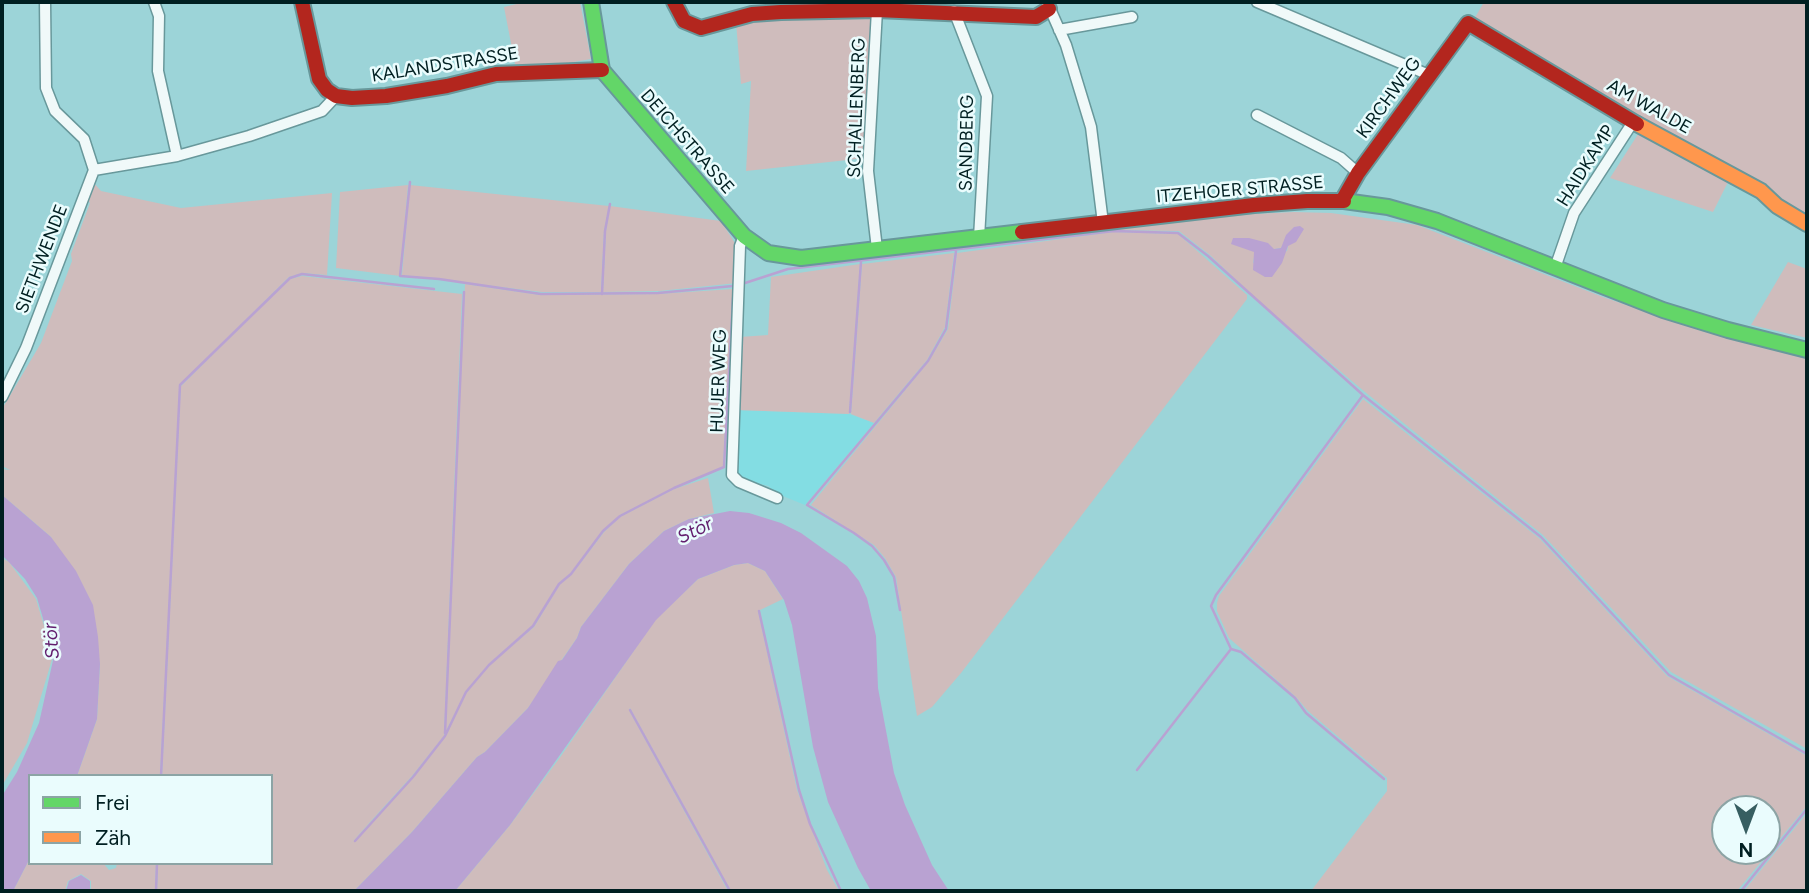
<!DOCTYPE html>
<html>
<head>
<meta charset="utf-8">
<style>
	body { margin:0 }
	#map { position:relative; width:1809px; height:893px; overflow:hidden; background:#9cd4d8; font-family:Figtree,sans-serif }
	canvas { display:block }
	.frame { position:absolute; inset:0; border:4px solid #001f21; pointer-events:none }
	.legend { position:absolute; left:28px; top:774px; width:245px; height:91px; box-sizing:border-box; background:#eafcfd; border:2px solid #8ca4a5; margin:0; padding:9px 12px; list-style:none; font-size:21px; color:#001f21 }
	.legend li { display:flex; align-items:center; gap:14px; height:35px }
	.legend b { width:35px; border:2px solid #8ca4a5 }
	.north { position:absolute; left:1711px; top:795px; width:70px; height:70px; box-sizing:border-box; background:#eafcfd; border:2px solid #8ca4a5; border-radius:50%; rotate:180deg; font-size:19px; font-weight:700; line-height:28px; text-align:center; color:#001f21 }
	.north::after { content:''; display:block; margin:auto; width:24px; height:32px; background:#375e61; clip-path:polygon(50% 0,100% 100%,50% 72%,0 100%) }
</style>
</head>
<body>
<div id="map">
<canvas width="1809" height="893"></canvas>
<div class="frame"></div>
<ul class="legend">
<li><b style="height:9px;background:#63d668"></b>Frei</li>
<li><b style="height:9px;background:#ff974d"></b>Zäh</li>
</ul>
<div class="north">N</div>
</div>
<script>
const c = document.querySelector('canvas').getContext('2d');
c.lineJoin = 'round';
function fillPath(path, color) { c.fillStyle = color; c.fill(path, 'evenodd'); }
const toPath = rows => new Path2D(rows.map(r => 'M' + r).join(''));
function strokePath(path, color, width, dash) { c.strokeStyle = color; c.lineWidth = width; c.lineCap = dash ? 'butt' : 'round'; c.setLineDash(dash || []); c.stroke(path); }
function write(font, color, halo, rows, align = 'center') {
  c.font = font + ' Figtree,sans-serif'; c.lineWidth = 5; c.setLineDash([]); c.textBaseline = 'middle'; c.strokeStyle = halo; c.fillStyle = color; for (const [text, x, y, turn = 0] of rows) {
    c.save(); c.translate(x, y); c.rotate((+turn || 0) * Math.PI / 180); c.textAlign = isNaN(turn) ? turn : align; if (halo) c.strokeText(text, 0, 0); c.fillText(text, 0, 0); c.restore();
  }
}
fillPath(toPath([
	[736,410,849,414,874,423,805,505,773,492,769,486,742,480,735,475]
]), '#83dde3');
fillPath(toPath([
	[525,2,580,2,591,59,551,66,515,64,504,7],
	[1484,2,1807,2,1807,217,1724,163,1646,121,1473,21],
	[871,15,866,158,746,171,751,81,741,84,736,22,755,17],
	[1642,128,1729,180,1713,212,1610,178],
	[93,182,101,191,181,208,332,193,327,275,302,273,289,277,180,385,160,776,77,776,97,719,100,664,51,537,2,495,2,469,10,470,2,466,2,409,41,343,72,261,71,254,90,203,86,199],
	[408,185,400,276,336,268,340,192],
	[410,185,609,206,604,231,601,292,542,292,402,275],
	[610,206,721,221,738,248,737,283,659,291,603,292,606,231],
	[1294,212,1331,213,1417,225,1603,297,1697,329,1807,359,1807,749,1671,672,1543,535,1365,392,1269,311,1210,255,1179,231,1114,230,1114,226,1214,216],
	[1285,241,1288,246,1287,251,1253,263,1255,252,1281,248],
	[1113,232,1178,234,1247,295,1247,299,961,673,932,707,917,716,896,577,885,558,874,545,811,505,929,361,948,329,957,253],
	[954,253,945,327,927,360,874,423,851,414,862,264],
	[1788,262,1807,269,1807,338,1751,325],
	[860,264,849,414,736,410,740,337,768,335,771,277],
	[302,276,462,294,444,736,412,776,349,845,413,777,445,736,466,693,489,665,534,627,560,584,572,574,604,532,620,517,674,489,708,478,714,513,689,519,664,531,629,564,581,627,577,638,528,708,485,752,477,757,412,832,354,891,157,891,158,863,271,863,271,776,162,776,180,401,181,386,279,289,290,279],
	[465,284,540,295,658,294,733,289,723,467,674,488,620,515,603,531,571,573,559,583,533,625,489,664,466,692,445,733],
	[1363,399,1540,539,1667,676,1807,756,1807,806,1737,891,1311,891,1387,791,1387,778,1308,711,1296,697,1229,638,1217,611,1217,603,1219,596],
	[1725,809,1767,809,1767,851,1725,851],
	[2,558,9,562,36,599,53,656,27,743,2,786],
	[748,563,765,571,783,599,758,611,797,790,827,870,839,891,731,891,630,708,629,710,728,891,455,891,510,825,561,756,655,620,698,579,734,565],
	[1807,813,1807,891,1744,891],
	[30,858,30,863,103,863,109,870,116,868,117,863,156,863,155,891,91,891,91,881,81,874,68,881,65,891,13,891]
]), '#cfbcbc');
fillPath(toPath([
	[1300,226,1304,229,1296,242,1288,246,1282,263,1272,277,1265,277,1253,270,1254,252,1231,244,1233,238,1249,238,1268,243,1274,249,1281,248,1286,235,1294,227],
	[2,495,51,537,76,571,93,605,98,637,100,664,97,719,77,776,30,776,30,858,13,891,2,891,2,796,17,772,39,723,54,656,37,598,25,579,2,555],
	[730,511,749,513,781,523,801,533,847,566,859,581,867,598,876,636,878,688,894,773,905,805,932,865,949,891,871,891,858,868,828,802,813,747,792,625,784,600,765,571,748,563,734,565,698,579,656,620,510,825,455,891,354,891,412,832,477,757,485,752,528,708,558,661,562,660,577,638,581,627,629,564,664,531,689,519],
	[81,875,90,881,90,891,66,891,69,881]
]), '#b9a2d2');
strokePath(toPath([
	[410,182,400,276,439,279,541,294,658,293,733,286],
	[742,284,788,269,1028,241,1114,231,1178,233,1208,256,1363,395,1541,537,1669,675,1807,754],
	[602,294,605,231,610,204],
	[1363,395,1216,595,1211,606,1231,649,1241,652,1295,698,1306,713,1384,779],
	[850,412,861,262],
	[900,610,894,577,884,560,872,546,854,533,807,505,928,361,946,329,956,251],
	[759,611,799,790,810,824,841,891],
	[630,710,730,891],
	[445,733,464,292],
	[1137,770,1231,649],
	[161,776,180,385,290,278,302,274,434,289],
	[355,841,413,777,445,736,466,692,489,665,533,626,559,584,571,574,603,531,620,516,674,488,724,467,733,298],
	[156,891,157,863],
	[1741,891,1807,809]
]), '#b9a2d2', 2.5);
const street = toPath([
	[45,2,46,88,55,111,84,139,94,170],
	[154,2,159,16,158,71,177,156],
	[1047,2,1066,45,1091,127,1103,223],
	[1257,2,1429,75],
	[877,10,868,171,877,249],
	[954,11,987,96,979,238],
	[1059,30,1132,17],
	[1257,115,1341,158,1358,173],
	[94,170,177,156,249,136,322,111,336,96],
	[744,236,740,246,732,475,739,482,777,498],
	[1555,268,1574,213,1633,122],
	[2,397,26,348,94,170]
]);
const fast = toPath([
	[591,2,602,70,744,236,768,253,801,258,1022,232],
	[1344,201,1388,207,1437,221,1663,310,1728,330,1807,350]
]);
const slow = toPath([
	[1637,124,1761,191,1777,206,1807,224]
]);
const jam = toPath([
	[302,2,319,79,327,90,336,96,352,98,386,96,447,86,496,74,602,70],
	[674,2,684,21,701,28,752,14,781,12,877,10,1036,17,1049,9],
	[1342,201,1358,173,1468,23,1637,124],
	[1022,232,1254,205,1307,201,1344,201]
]);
strokePath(street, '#68989b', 13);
strokePath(fast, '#68989b', 18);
strokePath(slow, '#68989b', 18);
strokePath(jam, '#68989b', 18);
strokePath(street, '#f0f9f9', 10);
strokePath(fast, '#63d668', 14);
strokePath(slow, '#ff974d', 14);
strokePath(jam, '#b3261e', 14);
write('18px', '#001f21', '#eafcfd', [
	["KALANDSTRASSE",445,65,-9],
	["KIRCHWEG",1389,98,-54],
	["AM WALDE",1649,107,29],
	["SCHALLENBERG",857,108,-88],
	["DEICHSTRASSE",687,142,49],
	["SANDBERG",967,143,-89],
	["HAIDKAMP",1586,166,-58],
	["ITZEHOER STRASSE",1240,190,-5],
	["SIETHWENDE",42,259,-69],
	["HUJER WEG",719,381,-88]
]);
write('italic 19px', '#621e6e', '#eafcfd', [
	["Stör",695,531,-26],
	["Stör",52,641,-95]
]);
</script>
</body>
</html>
